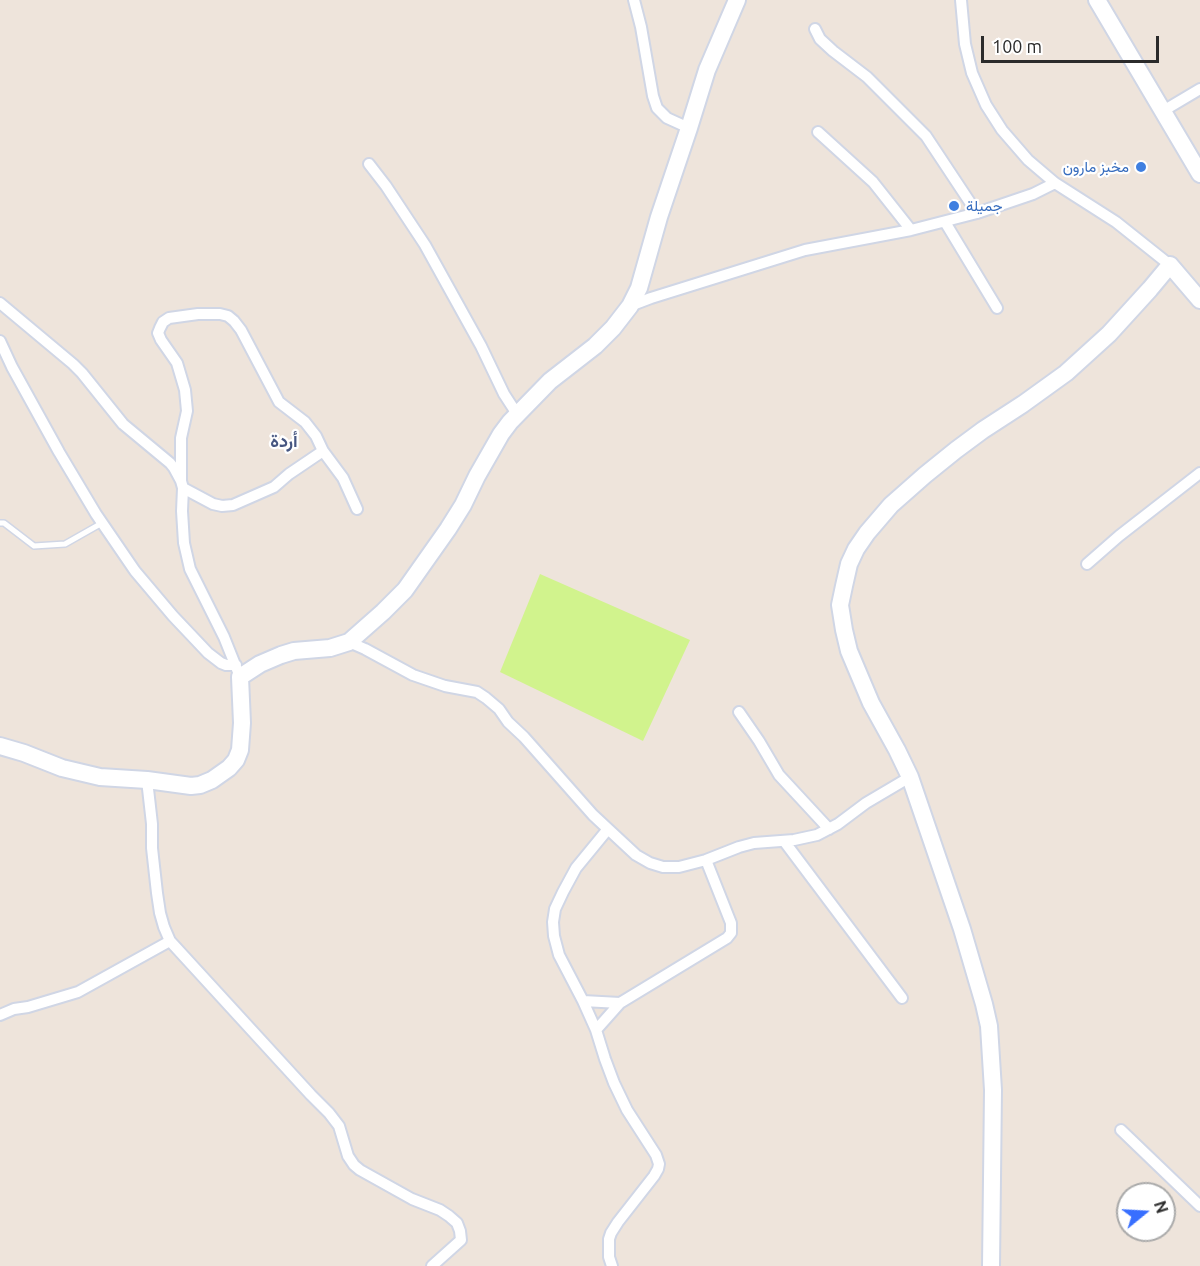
<!DOCTYPE html>
<html>
<head>
<meta charset="utf-8">
<style>
	body { margin:0 }
	#map { position:relative; width:1200px; height:1266px; overflow:hidden; background:#eee4db; font-family:Ubuntu,sans-serif }
	canvas { display:block }
	.north { position:absolute; left:1116px; top:1182px; width:60px; height:60px; box-sizing:border-box; background:#fff; border:2px solid #aaa; border-radius:50%; rotate:72deg; font-size:16px; font-weight:700; line-height:24px; text-align:center; color:#2b2b2b }
	.north::after { content:''; display:block; margin:auto; width:21px; height:27px; background:#386fff; clip-path:polygon(50% 0,100% 100%,50% 72%,0 100%) }
	.scale { position:absolute; left:981px; top:36px; width:178px; height:27px; box-sizing:border-box; border:3px solid #2b2b2b; border-top:0; padding-left:8px; font-size:18px; line-height:21px; white-space:nowrap; color:#2b2b2b; -webkit-text-stroke:4px #fff; paint-order:stroke }
</style>
</head>
<body>
<div id="map">
<canvas width="1200" height="1266"></canvas>
<div class="north">N</div>
<div class="scale">100 m</div>
</div>
<script>
const c = document.querySelector('canvas').getContext('2d');
c.lineJoin = 'round';
function fillPath(path, color) { c.fillStyle = color; c.fill(path, 'evenodd'); }
const toPath = rows => new Path2D(rows.map(r => 'M' + r).join(''));
function strokePath(path, color, width, dash) { c.strokeStyle = color; c.lineWidth = width; c.lineCap = dash ? 'butt' : 'round'; c.setLineDash(dash || []); c.stroke(path); }
function write(font, color, halo, rows, align = 'center') {
  c.font = font + ' Ubuntu,Vazirmatn,sans-serif'; c.lineWidth = 4.5; c.setLineDash([]); c.textBaseline = 'middle'; c.strokeStyle = halo; c.fillStyle = color; for (const [text, x, y, turn = 0] of rows) {
    c.save(); c.translate(x, y); c.rotate((+turn || 0) * Math.PI / 180); c.textAlign = isNaN(turn) ? turn : align; if (halo) c.strokeText(text, 0, 0); c.fillText(text, 0, 0); c.restore();
  }
}
fillPath(toPath([
	[540,574,690,640,643,741,500,672]
]), '#d1f38d');
const lane = toPath([
	[0,523,4,523,34,546,65,544,102,523]
]);
const street = toPath([
	[634,0,641,27,653,96,657,108,667,118,689,128],
	[961,0,965,44,972,73,986,105,1002,130,1028,160,1055,183,1116,222,1170,265],
	[815,29,820,39,833,51,867,77,926,136,977,213],
	[1163,111,1200,89],
	[818,132,873,182,911,230],
	[369,164,386,186,425,245,481,346,504,394,517,414],
	[945,222,997,308],
	[0,303,73,364,82,373,123,424,170,463,174,468,181,481,183,488,182,511,184,543,190,569,224,637,240,677],
	[630,306,651,298,805,250,911,230,977,213,1033,194,1055,183],
	[0,341,12,367,59,452,96,514,135,571,173,616,208,653,221,663,226,665,236,665],
	[181,481,181,438,187,411,185,390,177,363,161,340,158,333,160,328,163,322,169,318,198,314,220,314,228,316,234,321,241,330,279,402,305,422,316,436,323,451,343,478,357,509],
	[183,488,213,504,222,506,233,505,274,487,289,474,323,451],
	[1087,564,1119,536,1200,473],
	[349,642,365,649,413,675,445,686,477,692,486,698,499,709,508,722,524,737,593,815,636,855,650,863,663,867,679,867,706,860,739,847,754,843,794,840,817,835,838,824,866,803,910,777],
	[739,712,759,741,779,775,829,829],
	[147,780,152,824,152,848,157,893,160,913,164,927,170,941,311,1095,329,1113,339,1126,348,1156,354,1165,360,1170,412,1199,440,1210,449,1216,457,1223,460,1231,461,1240,432,1266],
	[608,829,576,868,563,892,555,909,553,922,554,936,559,955,583,1001,596,1030,605,1059,614,1083,627,1110,656,1155,659,1164,658,1169,654,1176,618,1222,611,1233,609,1239,609,1257,612,1266],
	[784,841,902,998],
	[583,1001,620,1003],
	[0,1015,14,1009,28,1007,78,992,170,941],
	[596,1030,620,1003,727,938,731,933,731,923,706,860],
	[1121,1130,1200,1206]
]);
const secondary = toPath([
	[1097,0,1200,174],
	[0,746,24,753,62,768,100,777,147,780,191,786,200,785,212,780,229,768,236,760,240,750,242,723,240,677,260,664,281,655,294,651,330,648,349,642,383,612,405,590,448,529,463,505,477,476,501,434,510,422,550,381,595,346,613,328,630,306,639,288,659,217,689,128,707,70,737,0],
	[991,1266,993,1090,989,1026,984,1004,962,929,910,777,897,750,871,703,849,651,844,630,840,605,844,586,849,564,856,549,867,533,891,505,925,475,956,450,983,430,1023,404,1066,373,1109,334,1150,289,1170,265,1200,300]
]);
strokePath(lane, '#d0d6e5', 8);
strokePath(street, '#d0d6e5', 14);
strokePath(secondary, '#d0d6e5', 20);
strokePath(lane, '#fff', 5);
strokePath(street, '#fff', 10);
strokePath(secondary, '#fff', 16);
for (const [x, y, r, color] of [
	[1141,167,6,"#3f7fe0"],
	[954,206,6,"#3f7fe0"]
]) { const dot = new Path2D(); dot.arc(x, y, r, 0, 2 * Math.PI); c.fillStyle = color; c.fill(dot); strokePath(dot, '#fff', 2); }
write('15px', '#366cbe', '#fff', [
	["مخبز مارون",1129,167],
	["جميلة",966,206,"left"]
], 'right');
write('bold 18px', '#465681', '#fff', [
	["أردة",284,441]
]);
</script>
</body>
</html>
